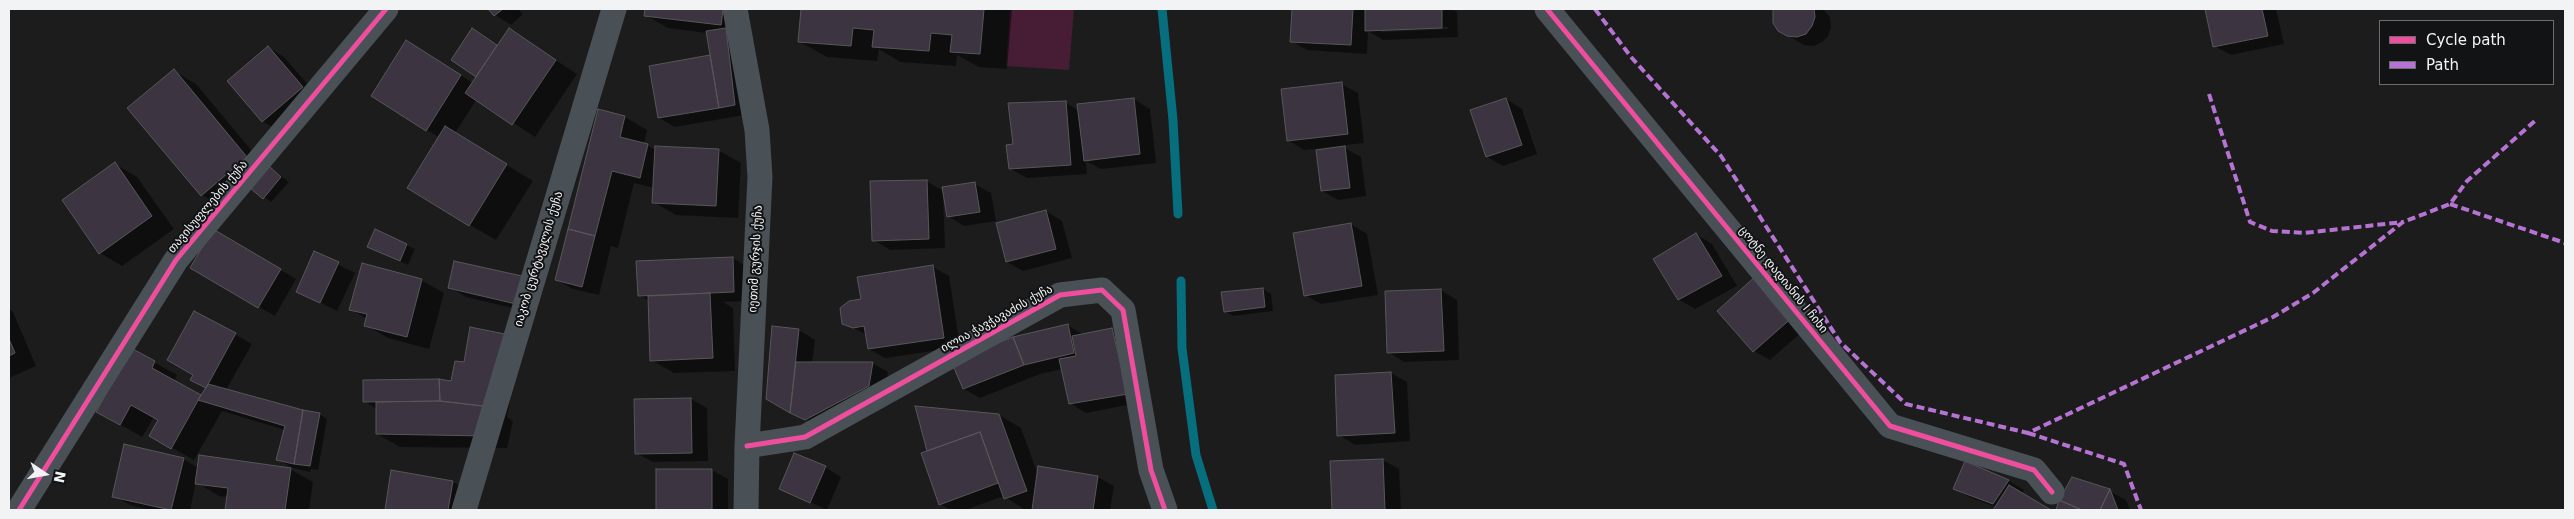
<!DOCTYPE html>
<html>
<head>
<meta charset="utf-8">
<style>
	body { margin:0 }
	#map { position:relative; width:2574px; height:519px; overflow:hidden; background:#1c1c1d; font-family:"DejaVu Sans",sans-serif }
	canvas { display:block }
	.frame { position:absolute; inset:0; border:10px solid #f2f3f4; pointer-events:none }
	.legend { position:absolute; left:2379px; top:20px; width:175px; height:65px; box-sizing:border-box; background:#121315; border:1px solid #6c6d6e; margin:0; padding:6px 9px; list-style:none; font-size:15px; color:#f2f3f4 }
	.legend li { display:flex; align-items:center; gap:10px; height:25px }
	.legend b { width:25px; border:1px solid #6c6d6e }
	.north { position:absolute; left:20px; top:449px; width:50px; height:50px; -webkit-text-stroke:4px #121315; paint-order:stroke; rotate:102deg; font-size:14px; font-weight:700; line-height:20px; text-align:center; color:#f2f3f4 }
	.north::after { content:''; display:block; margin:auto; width:18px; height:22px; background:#f2f3f4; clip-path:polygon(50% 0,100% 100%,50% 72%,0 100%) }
</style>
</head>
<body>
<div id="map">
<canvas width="2574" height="519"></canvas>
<div class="frame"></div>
<ul class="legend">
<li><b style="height:6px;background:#ef4d9e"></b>Cycle path</li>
<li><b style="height:6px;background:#b673d3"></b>Path</li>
</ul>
<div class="north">N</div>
</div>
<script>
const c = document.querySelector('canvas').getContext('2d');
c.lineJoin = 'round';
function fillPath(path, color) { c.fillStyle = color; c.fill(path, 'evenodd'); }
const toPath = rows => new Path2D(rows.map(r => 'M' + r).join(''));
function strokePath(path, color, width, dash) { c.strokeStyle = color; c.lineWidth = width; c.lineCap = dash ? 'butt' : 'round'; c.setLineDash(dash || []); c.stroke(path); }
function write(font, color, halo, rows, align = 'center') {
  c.font = font + ' "DejaVu Sans","Noto Sans Georgian",sans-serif'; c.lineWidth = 4; c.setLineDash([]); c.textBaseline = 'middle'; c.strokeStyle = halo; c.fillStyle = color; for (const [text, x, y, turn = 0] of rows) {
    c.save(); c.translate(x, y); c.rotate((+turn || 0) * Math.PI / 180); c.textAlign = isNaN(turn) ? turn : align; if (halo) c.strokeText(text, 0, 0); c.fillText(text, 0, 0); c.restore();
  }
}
fillPath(toPath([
	[1010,9,1074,9,1069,70,1006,66]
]), '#471c35');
fillPath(toPath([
	[489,9,518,9,523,14,511,25,495,15],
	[646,9,732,9,750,114,675,127,659,118,651,67,711,56,707,33,668,28,645,15],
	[802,9,1012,9,1007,69,979,67,957,55,956,66,900,62,879,49,877,61,827,57,800,42],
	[1293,9,1452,9,1457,12,1458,37,1383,40,1368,31,1367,54,1307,50,1291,41],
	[1448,27,1448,29,1381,32,1381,29],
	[1774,9,1823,9,1830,17,1831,27,1828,36,1822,42,1814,46,1804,45,1779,30,1774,23],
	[2207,9,2276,9,2284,44,2231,55,2214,46],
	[473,29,499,45,509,30,577,74,535,137,477,99,455,133,533,181,496,240,470,225,440,138,372,96,429,55,473,83,478,77],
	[268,47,284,57,318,96,279,131,262,121],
	[174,71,196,84,268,170,269,168,277,173,289,182,271,202,252,188,224,208,202,195],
	[1341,84,1358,93,1364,143,1304,150,1288,140],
	[1134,99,1150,109,1156,163,1101,169,1086,161,1087,174,1027,178,1011,169,1015,145,1065,102,1079,111],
	[1506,99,1522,109,1537,154,1503,166,1487,157],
	[625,117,647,130,644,144,656,150,718,150,741,163,738,218,676,215,653,202,654,188,634,183,618,248,611,246,599,295,573,289,557,280],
	[1345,148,1361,157,1366,196,1338,200,1322,191],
	[115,164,137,177,174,229,122,266,100,253],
	[926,181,944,191,975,184,991,193,996,221,964,226,948,216,943,193,945,248,890,250,874,240],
	[1046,211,1062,221,1072,258,1023,271,1007,262],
	[1351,224,1367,234,1378,295,1321,304,1305,295],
	[213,231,296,279,275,316,192,268],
	[376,231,415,249,408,265,368,246],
	[1696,234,1712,244,1737,286,1695,309,1678,299],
	[315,253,355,273,337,311,297,291],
	[733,258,749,268,750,301,723,302,733,308,735,371,674,373,651,360,649,301,639,295],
	[933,267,949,276,960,347,885,358,869,349,867,335,844,323,862,300],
	[421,280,444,293,429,349,388,338,365,325,367,319,350,309],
	[522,281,513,308,466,297,450,287],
	[1775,285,1810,325,1770,360,1754,351],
	[1263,289,1271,294,1273,311,1233,316,1225,311],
	[1441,290,1457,300,1459,360,1404,362,1388,352],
	[9,309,13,312,36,366,9,378],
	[195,312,252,344,226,390,319,414,327,419,318,470,311,469,310,472,293,468,277,459,285,430,222,411,194,460,151,436,160,420,154,417,142,437,97,411,132,350,177,375,174,381,202,397,207,388,195,375],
	[1067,325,1084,335,1112,329,1128,338,1143,402,1086,413,1070,403,1062,369,1040,374,980,398,964,389],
	[799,330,815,340,812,363,872,363,888,372,885,395,822,428,784,407],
	[521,344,507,417,513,421,507,448,400,447,377,434,377,409,364,401,452,382,465,364],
	[1391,373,1407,382,1410,441,1355,445,1339,435],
	[691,399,707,408,708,461,653,462,636,453],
	[999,415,1021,428,1038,475,1098,477,1114,486,1110,510,1025,510,1004,496,965,510,951,510,940,504,928,452],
	[183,459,199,468,290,469,313,482,309,510,226,510,228,497,219,496,196,482,190,510,150,510,130,505,114,496],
	[1383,460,1399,469,1401,510,1333,510,1331,463],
	[1965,463,2009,481,2024,490,2022,494,2049,510,1995,510,1996,507,1971,498,1955,489],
	[825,467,841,477,827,510,781,489],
	[657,470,712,470,728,479,728,510,657,510],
	[392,472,453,482,469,491,466,510,386,510],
	[2109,491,2126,500,2130,510,2057,510,2060,502]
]), '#0007');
strokePath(toPath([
	[1162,9,1173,120,1178,214],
	[1181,281,1182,348,1196,455,1213,510]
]), '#066e7d', 9);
const building = toPath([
	[488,9,503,9,494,16,488,9],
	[645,9,723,9,721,25,644,16,645,9],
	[801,9,984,9,980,54,950,52,952,35,931,33,929,51,872,47,874,30,853,28,851,46,798,42,801,9],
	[1292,9,1353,9,1351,45,1290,42,1292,9],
	[1365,9,1442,9,1442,28,1365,31,1365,9],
	[1773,9,1814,9,1815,17,1812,26,1806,34,1797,37,1787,36,1778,31,1773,23,1773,9],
	[2205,9,2262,9,2268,36,2213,47,2205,9],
	[472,28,497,45,476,77,451,60,472,28],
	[509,28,556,60,512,125,465,93,509,28],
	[726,28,735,105,719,108,706,31,726,28],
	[406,40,461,75,426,131,371,96,406,40],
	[268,46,303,87,262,122,227,81,268,46],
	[710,55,719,108,658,118,649,66,710,55],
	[174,69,247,157,201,196,127,108,174,69],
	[1342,82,1348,134,1287,141,1281,89,1342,82],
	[1134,98,1140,154,1084,161,1077,104,1134,98],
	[1506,98,1522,145,1486,157,1470,110,1506,98],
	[1066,101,1071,165,1009,169,1006,145,1013,144,1008,103,1066,101],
	[598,109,625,116,620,137,648,144,640,178,612,171,595,236,568,229,598,109],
	[445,126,507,164,469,226,407,188,445,126],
	[655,146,719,149,716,206,652,203,655,146],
	[1345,146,1350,188,1321,191,1316,150,1345,146],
	[115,162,152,216,99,254,62,200,115,162],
	[269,166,281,177,263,199,250,188,269,166],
	[927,180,929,239,872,241,870,181,927,180],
	[975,182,980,212,947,217,942,187,975,182],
	[1046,210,1056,249,1006,262,996,223,1046,210],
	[1351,223,1362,286,1304,296,1293,233,1351,223],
	[213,229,281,269,258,308,190,268,213,229],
	[375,229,407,244,400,261,367,247,375,229],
	[568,229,595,236,582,287,555,280,568,229],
	[1696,233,1722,276,1678,300,1653,259,1696,233],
	[314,251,339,262,320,303,296,292,314,251],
	[733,257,734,292,638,296,636,261,733,257],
	[454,261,522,276,516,304,448,288,454,261],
	[362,263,422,279,407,337,364,326,367,314,349,310,362,263],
	[933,265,944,338,868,349,864,326,853,328,842,324,840,308,849,301,861,299,857,277,933,265],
	[1758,274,1795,315,1753,352,1717,311,1758,274],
	[1263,288,1265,307,1224,312,1221,292,1263,288],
	[1441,289,1444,351,1387,353,1385,291,1441,289],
	[710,293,713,358,650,361,648,296,710,293],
	[194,311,236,333,206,388,190,380,193,375,167,360,194,311],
	[1068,324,1074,353,1024,365,1013,337,1068,324],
	[772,326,799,329,790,413,766,399,772,326],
	[470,327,505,334,491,407,440,401,439,379,451,381,455,361,464,362,470,327],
	[1112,328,1128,394,1069,404,1059,359,1076,356,1072,336,1112,328],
	[1013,337,1024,365,963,389,951,361,1013,337],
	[9,339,15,353,9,356,9,339],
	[131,348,155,361,152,368,201,395,171,449,149,436,158,420,131,405,120,425,96,412,131,348],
	[796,362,873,362,869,386,805,420,790,413,796,362],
	[1391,372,1395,433,1337,436,1335,375,1391,372],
	[439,379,440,401,363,402,363,380,439,379],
	[208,384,303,410,294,464,276,460,285,426,198,400,208,384],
	[691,398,692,453,635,454,634,399,691,398],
	[440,401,491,407,485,436,376,434,376,402,440,401],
	[915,406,999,414,1027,491,1004,499,980,432,927,451,915,406],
	[303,410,320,413,310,466,294,464,303,410],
	[980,432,998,483,939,505,921,453,980,432],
	[124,444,184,458,171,510,112,497,124,444],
	[794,453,826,466,810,503,779,489,794,453],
	[199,455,291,468,285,510,225,510,228,488,195,484,199,455],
	[1383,459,1385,510,1332,510,1330,461,1383,459],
	[1965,461,2009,480,1993,504,1953,489,1965,461],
	[1038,466,1098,476,1093,510,1032,510,1038,466],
	[656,469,712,469,712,510,656,510,656,469],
	[391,470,453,481,448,510,385,510,391,470],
	[2072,477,2110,489,2100,510,2082,510,2059,500,2072,477],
	[2009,485,2051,510,1993,510,2009,485],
	[2110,489,2118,510,2100,510,2110,489],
	[2059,500,2082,510,2056,510,2059,500]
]);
fillPath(building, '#3c3440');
strokePath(building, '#575758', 1);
strokePath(toPath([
	[735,9,757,130,760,177,747,446,746,510],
	[1547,9,1890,426,2034,470,2052,492],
	[747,446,805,437,1060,295,1102,290,1123,310,1151,470,1165,510],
	[19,510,176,260,386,9],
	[464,510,614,9]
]), '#495157', 25);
strokePath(toPath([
	[1595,9,1631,57,1721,156,1840,342,1906,404,2028,433,2273,317,2313,293,2403,222,2450,204,2467,181,2536,120],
	[2209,94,2250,222,2272,231,2304,233,2403,222],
	[2450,204,2565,243],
	[2028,433,2124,464,2141,510]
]), '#b673d3', 4, [8, 4]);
strokePath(toPath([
	[1547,9,1890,426,2034,470,2052,492],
	[747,446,805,437,1060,295,1102,290,1123,310,1151,470,1165,510],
	[19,510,176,260,386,9]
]), '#ef4d9e', 5);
write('12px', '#f2f3f4', '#121315', [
	["თავისუფლების ქუჩა",208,207,-50],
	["იაკობ ცურტაველის ქუჩა",539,259,-73],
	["იეთიმ გურჯის ქუჩა",756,259,-87],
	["ცოტნე დადიანის I ჩიხი",1783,280,51],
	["ილია ჭავჭავაძის ქუჩა",997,319,-29]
]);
</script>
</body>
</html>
